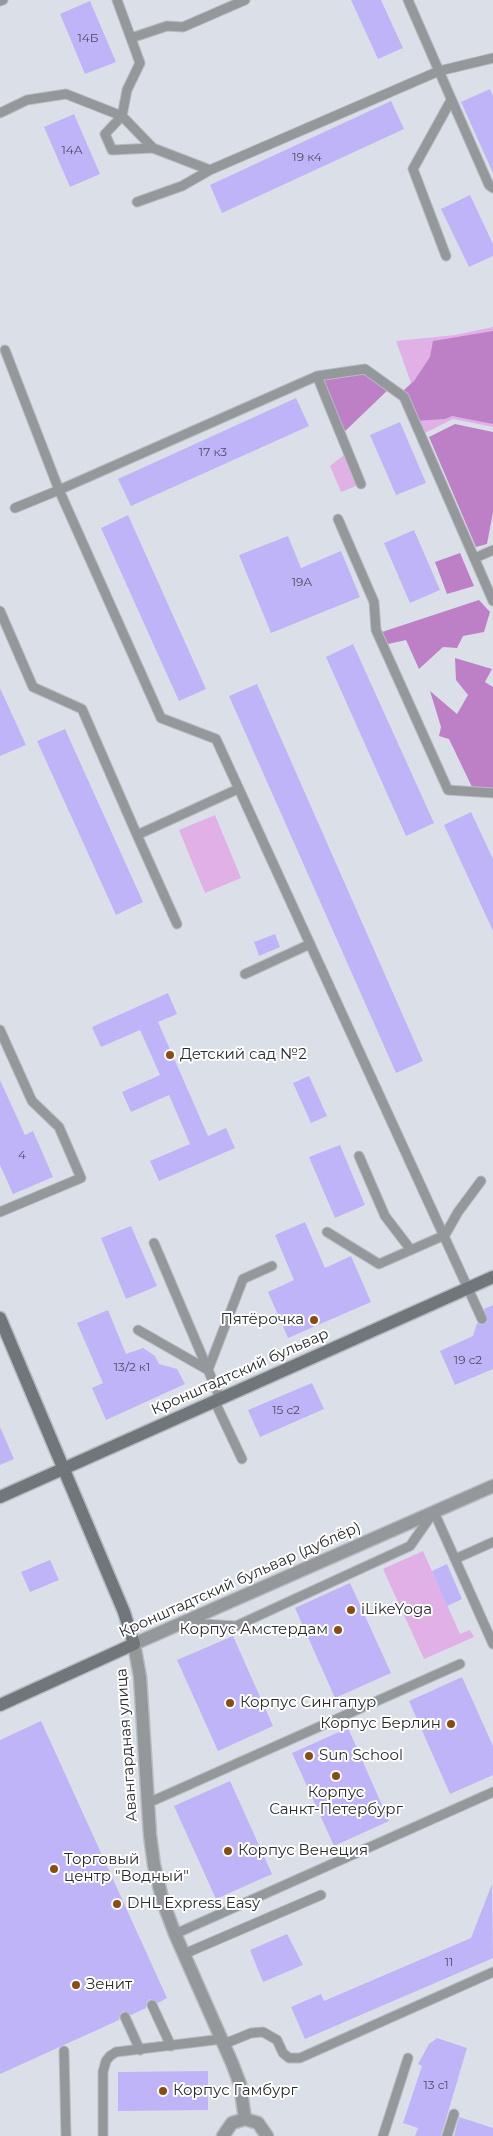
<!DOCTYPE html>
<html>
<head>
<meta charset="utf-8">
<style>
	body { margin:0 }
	canvas { display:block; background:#dbe0e8 }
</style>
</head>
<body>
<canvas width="493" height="2136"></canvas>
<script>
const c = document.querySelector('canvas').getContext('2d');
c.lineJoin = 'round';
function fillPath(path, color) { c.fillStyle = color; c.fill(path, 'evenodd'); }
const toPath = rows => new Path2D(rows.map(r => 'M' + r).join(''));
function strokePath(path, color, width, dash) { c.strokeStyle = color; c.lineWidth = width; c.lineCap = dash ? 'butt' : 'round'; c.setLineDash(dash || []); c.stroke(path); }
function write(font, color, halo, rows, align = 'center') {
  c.font = font + ' Montserrat,sans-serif'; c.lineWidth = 4; c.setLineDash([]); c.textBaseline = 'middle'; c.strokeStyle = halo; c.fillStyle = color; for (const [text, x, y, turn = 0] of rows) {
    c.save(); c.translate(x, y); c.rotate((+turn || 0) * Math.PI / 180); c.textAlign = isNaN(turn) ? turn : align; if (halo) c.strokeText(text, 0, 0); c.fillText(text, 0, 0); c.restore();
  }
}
fillPath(toPath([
	[493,327,493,427,453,419,421,435,404,397,403,391,411,383,396,341,455,335],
	[348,452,361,484,341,492,330,466],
	[215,815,241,878,205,893,179,830],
	[423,1551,460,1634,470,1630,474,1637,424,1659,383,1569]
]), '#e1b0e7');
fillPath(toPath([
	[493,331,493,424,452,416,445,419,415,421,403,391,414,381,430,357,433,341],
	[365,369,391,387,341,435,317,376],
	[455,424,493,432,493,512,487,544,476,547,429,437],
	[460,553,474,586,447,594,435,562],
	[479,600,490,612,484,632,463,636,457,648,443,647,419,669,406,640,388,644,382,632],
	[455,658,492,669,485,682,493,687,493,789,472,787,449,739,439,736,441,727,430,691,457,714,468,695,456,680]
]), '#bd80c6');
fillPath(toPath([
	[351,0,381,0,403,48,378,59],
	[90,1,116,62,85,74,60,14],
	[490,89,493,96,493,173,461,102],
	[391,101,404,129,222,213,210,185],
	[74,114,100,174,70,187,44,127],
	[470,195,493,244,493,256,469,267,441,209],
	[296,398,309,426,131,506,118,479],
	[400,422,426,483,396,495,370,435],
	[128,515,206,689,179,701,101,528],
	[414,530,440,590,410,603,384,543],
	[288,536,301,568,341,551,360,597,271,633,239,555],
	[353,644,434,823,406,836,326,657],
	[257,684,423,1061,396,1073,229,696],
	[0,688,26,745,0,756],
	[65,729,143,902,116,915,37,741],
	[471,812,493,859,493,931,444,825],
	[275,934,280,947,259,956,254,942],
	[168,993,177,1014,158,1022,208,1136,226,1128,235,1148,159,1181,150,1161,190,1144,169,1095,131,1112,122,1092,160,1075,140,1030,101,1047,92,1027],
	[309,1076,327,1116,311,1123,293,1083],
	[0,1080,25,1135,33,1131,53,1177,13,1194,0,1165],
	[340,1145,365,1205,335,1218,309,1157],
	[305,1222,325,1268,351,1256,371,1302,288,1338,268,1292,294,1280,275,1235],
	[131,1226,157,1286,126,1299,101,1238],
	[493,1305,493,1369,455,1385,440,1351,473,1336,477,1323,482,1325,487,1322,484,1309],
	[108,1310,126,1354,143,1348,155,1356,159,1364,177,1369,185,1384,106,1420,92,1388,103,1383,77,1323],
	[312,1383,324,1409,260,1437,248,1410],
	[0,1427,14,1459,0,1465],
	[50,1560,59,1580,30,1592,21,1572],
	[447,1564,462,1599,447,1606,432,1571],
	[350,1583,391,1673,335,1698,295,1608],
	[233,1636,273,1726,218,1751,177,1660],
	[462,1677,493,1746,493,1775,450,1794,409,1701],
	[41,1721,167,1998,158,2003,150,1999,147,2002,146,2008,131,2015,123,2011,120,2014,119,2020,0,2074,0,1740],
	[348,1728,389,1821,334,1846,292,1753],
	[230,1781,272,1874,216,1899,174,1806],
	[492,1884,493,1958,305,2039,291,2007,321,1994,324,2001,471,1938],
	[287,1934,303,1965,263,1982,250,1950],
	[437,2038,467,2048,441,2136,415,2136,418,2128,403,2123,422,2066,418,2064,429,2044],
	[208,2071,208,2110,118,2111,118,2072],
	[459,2117,493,2128,493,2136,454,2136]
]), '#bfb4f8');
const service = toPath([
	[117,0,140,63,127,90,122,116,153,148,210,170,439,71,408,0],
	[0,1,3,0],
	[131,38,167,26,183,27,245,0],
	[493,58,439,71,489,185,493,188],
	[0,113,27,100,66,94,122,116,105,134,112,150,153,148],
	[137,202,182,186,210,170],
	[446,256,413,169,450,102],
	[5,350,59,490,15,508],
	[317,376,361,484],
	[338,519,374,602,376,630,448,790,493,793],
	[475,558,493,550],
	[0,611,33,687,82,709,137,835,238,789],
	[137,835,177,924],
	[245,974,308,945],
	[0,1030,32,1101,59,1127,81,1178,0,1212],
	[359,1156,385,1216,411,1250],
	[327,1232,379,1264,445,1235,458,1212,481,1181],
	[154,1243,220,1398],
	[482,1319,216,739,161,718,59,490,317,376,365,369,404,397,493,601],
	[138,1330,208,1370,243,1279,272,1266],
	[214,1400,242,1459],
	[434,1512,493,1644],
	[455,1559,493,1542],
	[186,1623,236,1626,410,1546,433,1513],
	[148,1803,460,1664],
	[175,1934,493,1792],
	[184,1954,321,1895],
	[152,2005,171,2046],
	[125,2017,140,2050],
	[224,2044,251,2033,263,2032,277,2040,283,2053,289,2058,300,2058,493,1972],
	[64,2051,66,2136],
	[103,2136,103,2072,106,2061,110,2056,116,2052,222,2039],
	[383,2136,408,2058],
	[447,2136,454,2114]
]);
const tertiary = toPath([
	[245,2119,240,2084,232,2063,175,1934,163,1902,154,1865,150,1835,140,1677,134,1644,493,1486],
	[223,2136,232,2123,245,2119,258,2123,267,2136]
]);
const secondary = toPath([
	[0,1318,124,1612,134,1644,0,1705],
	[0,1497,493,1277]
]);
strokePath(service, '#b7bcc3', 11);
strokePath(tertiary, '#b7bcc3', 15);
strokePath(secondary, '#b7bcc3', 15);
strokePath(service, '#94989a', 9);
strokePath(tertiary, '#94989a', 12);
strokePath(secondary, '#707679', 12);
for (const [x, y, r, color] of [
	[170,1055,5,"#8b4c13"],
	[314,1320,5,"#8b4c13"],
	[351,1610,5,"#8b4c13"],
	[338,1630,5,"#8b4c13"],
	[230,1703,5,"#8b4c13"],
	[451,1724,5,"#8b4c13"],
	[309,1756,5,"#8b4c13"],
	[336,1776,5,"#8b4c13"],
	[228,1851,5,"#8b4c13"],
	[54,1869,5,"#8b4c13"],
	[117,1904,5,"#8b4c13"],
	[76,1985,5,"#8b4c13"],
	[163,2091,5,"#8b4c13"]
]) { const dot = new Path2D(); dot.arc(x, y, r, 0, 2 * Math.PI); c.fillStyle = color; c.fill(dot); strokePath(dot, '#fff', 2); }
write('12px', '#4e4c60', null, [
	["14Б",88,38],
	["14А",72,150],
	["19 к4",307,157],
	["17 к3",213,452],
	["19А",302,582],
	["4",22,1155],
	["19 с2",468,1360],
	["13/2 к1",132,1367],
	["15 с2",286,1410],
	["11",449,1962],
	["13 с1",436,2085]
]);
write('15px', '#282a2d', '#fff', [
	["Детский сад №2",180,1055],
	["Пятёрочка",304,1320,"right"],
	["iLikeYoga",361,1610],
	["Корпус Амстердам",328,1630,"right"],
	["Корпус Сингапур",240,1703],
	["Корпус Берлин",441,1724,"right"],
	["Sun School",319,1756],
	["Корпус",336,1793,"center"],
	["Санкт-Петербург",336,1810,"center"],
	["Корпус Венеция",238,1851],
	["Торговый",64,1860],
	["центр \"Водный\"",64,1877],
	["DHL Express Easy",127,1904],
	["Зенит",86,1985],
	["Корпус Гамбург",173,2091]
], 'left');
write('15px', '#282a2d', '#fff', [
	["Кронштадтский бульвар",240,1372,-24],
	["Кронштадтский бульвар (дублёр)",240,1580,-24],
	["Авангардная улица",127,1745,-94]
]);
</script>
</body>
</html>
